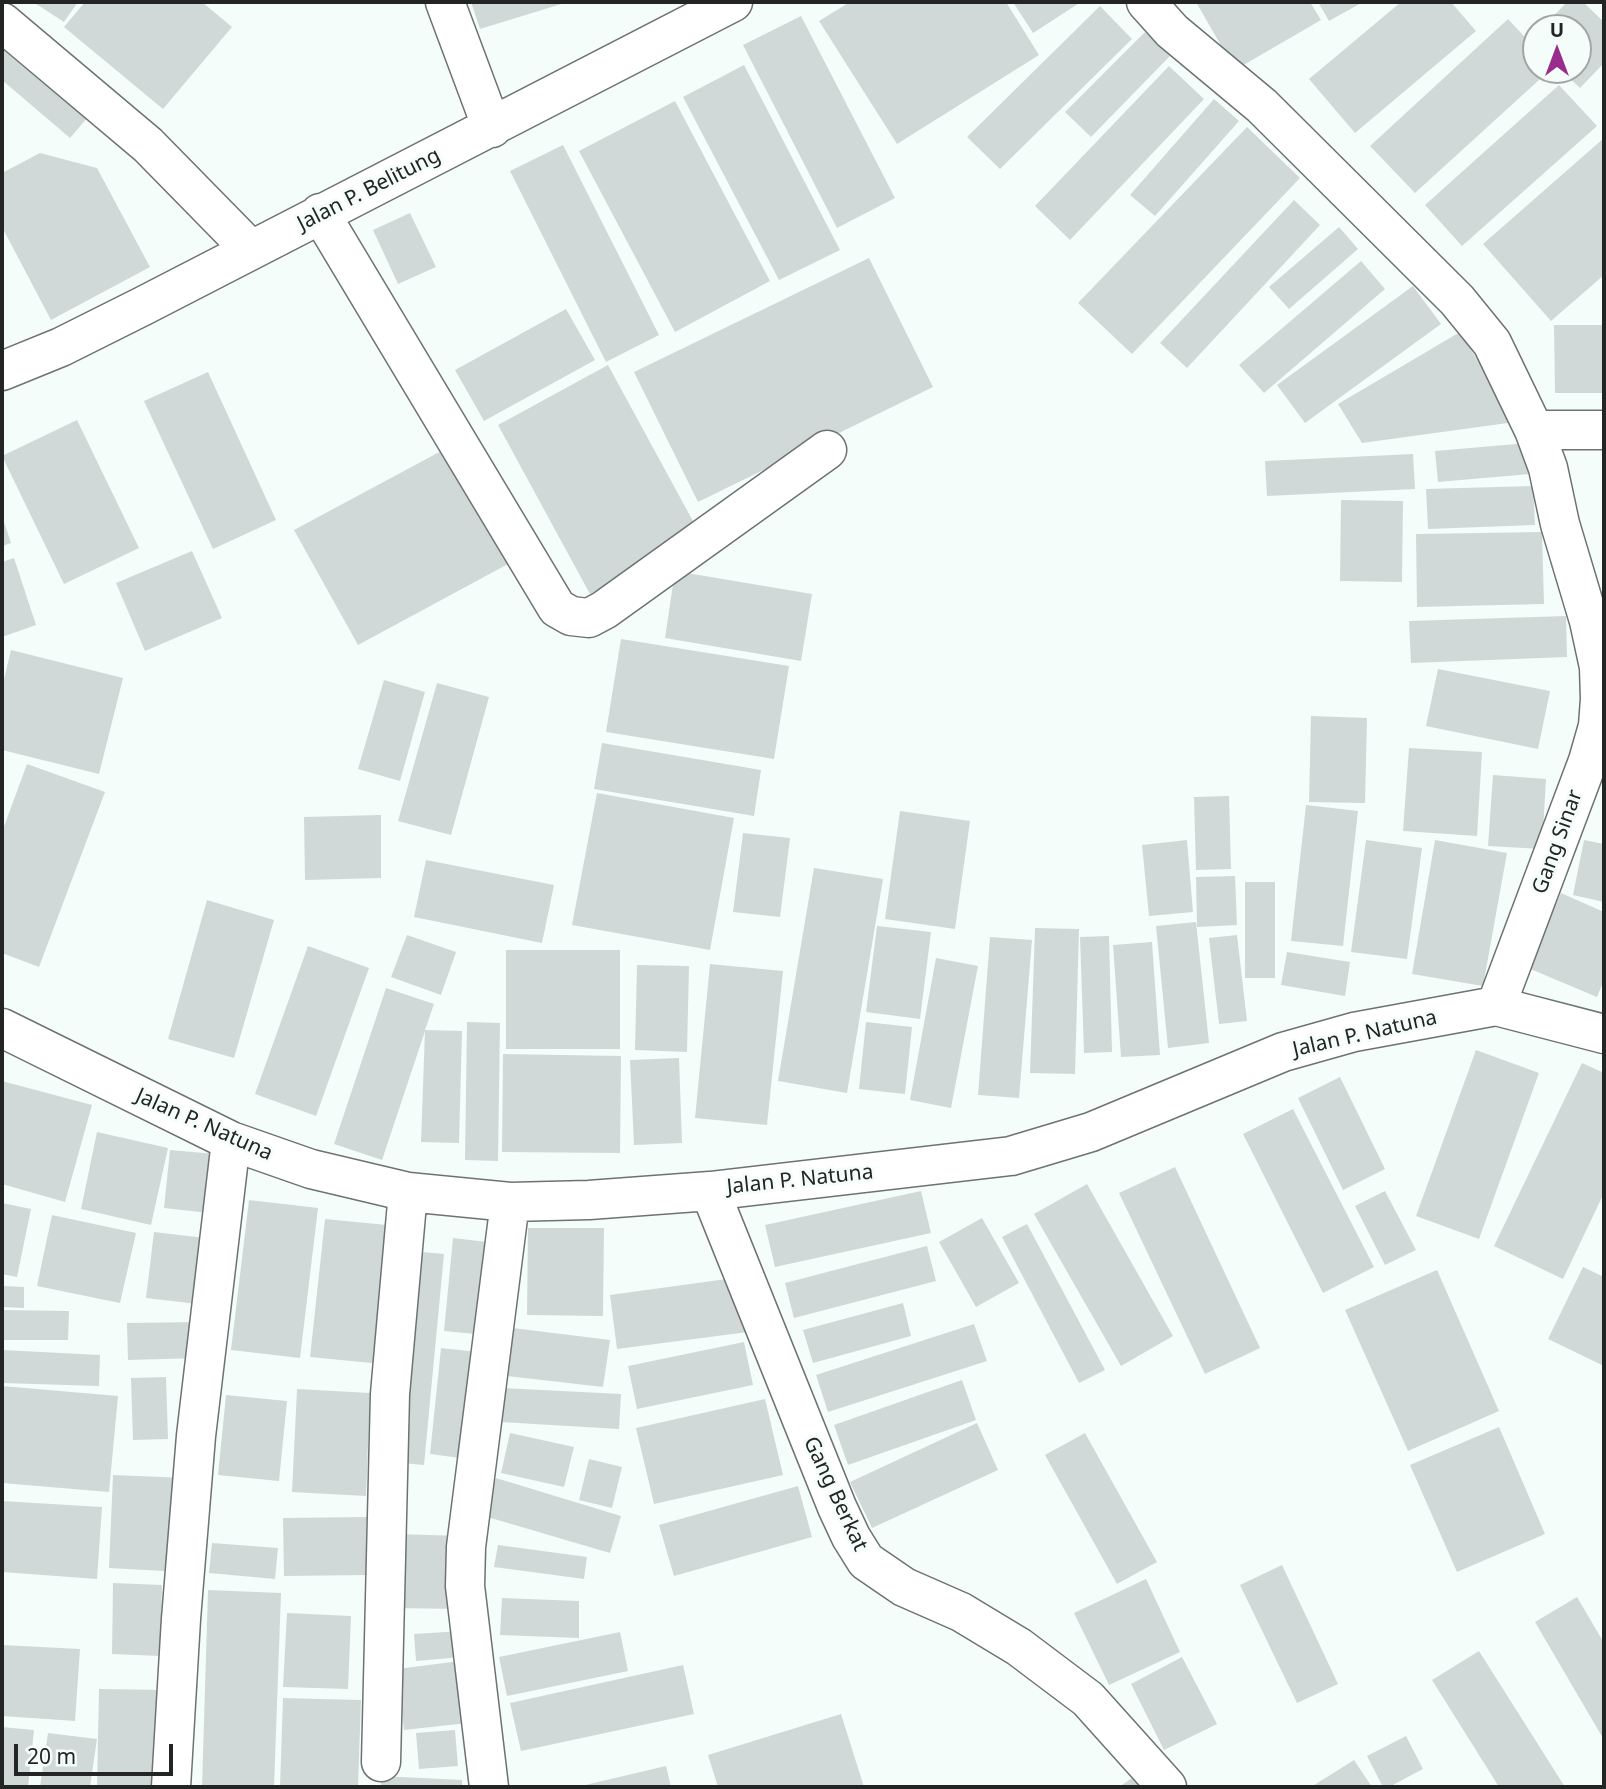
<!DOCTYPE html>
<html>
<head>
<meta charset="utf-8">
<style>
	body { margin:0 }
	#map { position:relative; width:1606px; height:1789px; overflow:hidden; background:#f5fdfb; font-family:"Noto Sans",sans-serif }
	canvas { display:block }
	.frame { position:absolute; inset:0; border:4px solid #222524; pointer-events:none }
	.north { position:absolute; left:1522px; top:14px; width:70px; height:70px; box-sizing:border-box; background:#f5fdfb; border:2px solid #a1a7a5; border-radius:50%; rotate:0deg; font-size:19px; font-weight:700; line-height:28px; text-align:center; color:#222524 }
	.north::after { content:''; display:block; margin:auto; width:24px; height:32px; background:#992d8e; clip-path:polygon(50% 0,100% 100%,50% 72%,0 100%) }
	.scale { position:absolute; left:14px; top:1744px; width:159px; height:32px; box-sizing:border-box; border:4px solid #222524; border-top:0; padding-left:9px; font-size:21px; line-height:24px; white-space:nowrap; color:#222524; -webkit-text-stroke:5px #f5fdfb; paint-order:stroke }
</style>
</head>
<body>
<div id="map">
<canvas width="1606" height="1789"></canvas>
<div class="frame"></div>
<div class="north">U</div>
<div class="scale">20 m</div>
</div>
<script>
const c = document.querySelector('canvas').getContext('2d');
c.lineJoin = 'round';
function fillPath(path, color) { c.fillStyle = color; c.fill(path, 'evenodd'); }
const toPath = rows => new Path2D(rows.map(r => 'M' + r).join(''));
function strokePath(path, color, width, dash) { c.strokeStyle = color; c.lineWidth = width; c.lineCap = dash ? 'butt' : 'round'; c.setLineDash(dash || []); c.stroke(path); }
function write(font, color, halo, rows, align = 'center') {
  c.font = font + ' "Noto Sans",sans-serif'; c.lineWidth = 6; c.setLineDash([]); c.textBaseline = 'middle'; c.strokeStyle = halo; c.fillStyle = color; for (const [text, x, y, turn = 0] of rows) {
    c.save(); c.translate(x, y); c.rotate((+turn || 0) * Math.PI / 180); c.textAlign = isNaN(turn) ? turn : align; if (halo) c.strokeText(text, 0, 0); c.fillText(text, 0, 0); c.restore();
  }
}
fillPath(toPath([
	[33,2,78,2,64,22],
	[85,2,202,2,232,27,163,109,64,27],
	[471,2,568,2,480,29],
	[850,2,1006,2,1039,55,897,144,819,21],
	[1013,2,1081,2,1033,33],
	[1196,2,1310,2,1321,20,1235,70],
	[1318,2,1363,2,1329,21],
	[1401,2,1451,2,1476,31,1355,133,1309,79],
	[1567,2,1583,2,1604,22,1604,63,1580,88,1561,70,1578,70,1578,28,1542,28],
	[1100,6,1132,39,1000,169,967,137],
	[801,16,895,198,837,228,743,45],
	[1508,19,1536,49,1536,70,1550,70,1415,193,1370,146],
	[1145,32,1170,56,1091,137,1065,112],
	[2,45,88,117,70,138,2,80],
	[744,65,840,250,779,280,683,97],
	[1169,66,1204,99,1070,240,1035,206],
	[1559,85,1597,126,1462,246,1425,205],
	[1214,99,1239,121,1155,216,1130,195],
	[675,101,770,281,675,332,579,151],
	[1247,127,1300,178,1132,354,1078,303],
	[1604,138,1604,275,1551,321,1483,244],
	[563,145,659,335,606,362,510,171],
	[40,153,97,168,150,267,51,320,2,227,2,173],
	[1294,200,1320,225,1187,368,1160,343],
	[410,213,436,267,398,284,373,230],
	[1339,227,1358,249,1289,309,1269,287],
	[869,258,933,387,698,502,634,372],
	[1361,261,1385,289,1264,393,1239,365],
	[1413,286,1441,324,1305,423,1277,385],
	[566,309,595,360,484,421,455,370],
	[1554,325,1604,325,1604,393,1555,393],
	[1460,332,1515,422,1362,443,1338,404],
	[608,365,700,534,590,594,498,425],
	[208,372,276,520,213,549,144,401],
	[77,420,139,548,64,584,2,456],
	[1528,443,1530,474,1438,482,1435,451],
	[445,449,508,564,358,645,294,530],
	[1413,454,1415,489,1267,496,1265,461],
	[1533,486,1535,525,1428,529,1426,489],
	[1341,500,1403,501,1402,582,1340,581],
	[2,516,11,543,2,546],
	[1542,532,1544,604,1417,607,1416,534],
	[192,551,222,618,145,651,116,583],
	[14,558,36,625,2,637,2,562],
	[675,571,812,594,801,661,665,638],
	[1566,616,1567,657,1411,663,1409,621],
	[621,639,789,666,774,759,606,732],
	[11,650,123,678,99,774,2,750,2,688],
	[1438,669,1550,691,1538,749,1426,726],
	[384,680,425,692,400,781,358,769],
	[437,683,489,697,451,835,398,821],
	[1311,716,1367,718,1365,803,1309,802],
	[602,743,761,770,754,816,594,789],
	[1409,748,1482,752,1477,836,1403,831],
	[27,764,105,792,39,967,2,953,2,832],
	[1493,775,1546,779,1542,849,1488,846],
	[597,793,734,818,710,950,572,925],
	[1229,796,1231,869,1196,870,1194,797],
	[1306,805,1358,811,1343,946,1291,941],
	[900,811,970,821,955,929,885,919],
	[381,815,381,878,305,880,304,817],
	[743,833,790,838,780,917,733,912],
	[1187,840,1193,912,1149,916,1142,845],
	[1366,840,1422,848,1407,959,1351,952],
	[1435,840,1507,853,1483,986,1412,974],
	[1584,840,1604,844,1604,902,1573,895],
	[426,860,554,885,542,943,414,917],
	[814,868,883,879,847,1093,778,1081],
	[1235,876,1237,925,1197,927,1196,877],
	[1245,882,1275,882,1275,978,1245,978],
	[1561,893,1604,912,1604,980,1597,997,1528,968],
	[207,900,274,920,234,1058,168,1039],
	[1196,922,1209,1043,1168,1048,1156,926],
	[877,926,931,932,920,1019,866,1012],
	[1035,928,1079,929,1075,1074,1030,1073],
	[407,935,456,952,441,995,391,977],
	[1237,935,1247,1021,1219,1024,1209,938],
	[1109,936,1112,1052,1084,1053,1080,937],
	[990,937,1032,940,1019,1098,978,1095],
	[1152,942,1160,1055,1121,1057,1113,945],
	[308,946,369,968,316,1116,255,1094],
	[506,950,620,950,620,1049,506,1049],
	[1287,952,1350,962,1345,996,1281,985],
	[936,958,978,966,951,1108,910,1100],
	[710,964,783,971,767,1125,695,1118],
	[637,965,689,966,687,1052,635,1050],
	[386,988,434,1004,425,1030,462,1031,459,1143,421,1142,425,1031,382,1160,334,1144],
	[467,1022,500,1023,498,1161,465,1160],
	[866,1022,912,1027,905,1094,859,1089],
	[1476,1050,1539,1073,1479,1239,1416,1216],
	[503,1054,621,1056,620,1153,502,1152],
	[679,1058,682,1143,634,1145,630,1060],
	[1582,1063,1604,1073,1604,1193,1563,1279,1494,1246],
	[1340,1077,1385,1169,1343,1190,1298,1098],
	[2,1081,92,1105,65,1202,2,1184],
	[1293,1109,1374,1267,1323,1293,1243,1134],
	[97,1132,168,1148,151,1225,81,1209],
	[170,1150,215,1154,209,1213,164,1208],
	[1175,1167,1260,1348,1205,1374,1119,1193],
	[1087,1184,1173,1336,1121,1366,1034,1214],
	[921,1191,931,1233,775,1267,765,1225],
	[1385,1191,1416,1250,1385,1265,1355,1206],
	[249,1200,318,1208,300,1358,231,1350],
	[2,1203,31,1209,17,1277,2,1274],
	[52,1215,136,1233,120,1303,37,1286],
	[982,1218,1019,1283,976,1307,939,1242],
	[325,1219,397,1226,382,1364,310,1357],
	[1027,1224,1105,1370,1079,1383,1002,1237],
	[528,1228,604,1228,603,1316,527,1315],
	[154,1232,214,1239,206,1305,146,1298],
	[453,1238,496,1243,486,1335,444,1331],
	[927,1246,936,1281,794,1318,785,1283],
	[411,1251,444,1254,424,1465,391,1462],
	[1583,1267,1604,1277,1604,1366,1548,1339],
	[1437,1270,1499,1411,1408,1451,1345,1310],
	[741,1277,748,1332,617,1349,610,1295],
	[2,1286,24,1287,24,1308,2,1307],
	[903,1303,911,1336,813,1363,803,1330],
	[2,1310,69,1311,68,1340,2,1340],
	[199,1322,200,1358,128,1360,127,1323],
	[974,1324,987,1361,828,1412,816,1375],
	[513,1328,610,1340,603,1387,507,1376],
	[744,1342,753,1385,637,1409,628,1366],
	[441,1348,478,1352,468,1459,430,1454],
	[2,1350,100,1355,99,1386,2,1383],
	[166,1377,168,1439,133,1440,131,1378],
	[962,1380,976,1420,848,1465,834,1425],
	[2,1386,118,1396,109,1492,2,1483],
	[502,1388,621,1394,619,1429,500,1422],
	[297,1389,370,1393,366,1496,292,1492],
	[226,1395,287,1401,279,1481,218,1475],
	[765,1399,783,1475,654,1504,636,1428],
	[977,1423,998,1470,872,1528,850,1482],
	[1499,1427,1545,1534,1457,1572,1410,1465],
	[510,1433,574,1447,564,1487,501,1473],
	[1085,1433,1157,1562,1117,1584,1045,1455],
	[589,1459,622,1467,612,1508,579,1500],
	[113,1475,187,1478,183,1572,109,1568],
	[496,1478,621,1516,610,1553,484,1516],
	[798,1486,812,1537,674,1576,659,1525],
	[2,1501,102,1507,97,1579,2,1572],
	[369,1517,370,1575,284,1576,283,1518],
	[397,1534,461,1536,459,1609,394,1608],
	[212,1543,278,1548,275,1579,209,1573],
	[498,1545,587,1557,584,1579,494,1567],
	[1282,1565,1338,1684,1297,1703,1240,1585],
	[1146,1579,1180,1652,1109,1685,1074,1613],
	[113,1583,162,1585,160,1656,112,1654],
	[208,1590,281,1593,274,1787,202,1787],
	[1577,1597,1604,1643,1604,1740,1535,1622],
	[502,1598,579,1601,579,1638,500,1635],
	[287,1613,351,1616,348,1689,283,1687],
	[461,1631,462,1657,416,1661,414,1634],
	[620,1632,628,1671,507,1696,499,1657],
	[2,1645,80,1649,75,1721,2,1716],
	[1479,1651,1565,1787,1499,1787,1432,1680],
	[1182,1657,1217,1724,1164,1750,1131,1684],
	[460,1661,468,1723,404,1730,397,1669],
	[683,1665,694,1714,521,1751,510,1703],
	[99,1689,164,1690,163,1787,97,1787],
	[283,1698,361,1700,358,1787,280,1787],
	[841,1714,864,1787,718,1787,708,1755],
	[2,1727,34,1730,28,1787,2,1787],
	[455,1730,458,1766,419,1769,416,1733],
	[48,1733,97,1739,90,1787,40,1787],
	[1406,1736,1423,1769,1389,1787,1383,1787,1367,1756],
	[1354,1760,1372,1787,1311,1787],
	[666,1766,671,1787,581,1787,581,1786],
	[381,1776,462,1780,462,1787,381,1787],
	[1135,1776,1143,1787,1119,1787]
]), '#d1d9d8');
const minor = toPath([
	[445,2,492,128],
	[1146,2,1172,31,1262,106,1457,300,1492,343,1534,430,1604,430],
	[2,22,148,145,251,250],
	[320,213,557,608,571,616,589,618,604,610,827,450],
	[2,371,61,347,143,306,733,2],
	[1496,1006,1588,761,1598,726,1600,699,1599,667,1589,621,1560,524,1548,468,1534,430],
	[2,1028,231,1141,311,1169,408,1192,510,1202,589,1200,710,1191,1011,1156,1091,1132,1283,1052,1354,1032,1496,1006,1604,1034],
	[710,1191,837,1507,851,1537,866,1561,904,1587,961,1612,1019,1647,1088,1699,1167,1787],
	[381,1762,390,1394,408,1192],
	[171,1787,181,1619,196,1436,231,1141],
	[489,1787,465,1586,466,1547,510,1202]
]);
strokePath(minor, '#6c7371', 41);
strokePath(minor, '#fff', 38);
write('21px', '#222524', '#f5fdfb', [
	["Jalan P. Belitung",369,190,-27],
	["Gang Sinar",1558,842,-70],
	["Jalan P. Natuna",1365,1034,-13],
	["Jalan P. Natuna",204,1125,24],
	["Jalan P. Natuna",800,1180,-6],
	["Gang Berkat",835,1494,65]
]);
</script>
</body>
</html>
